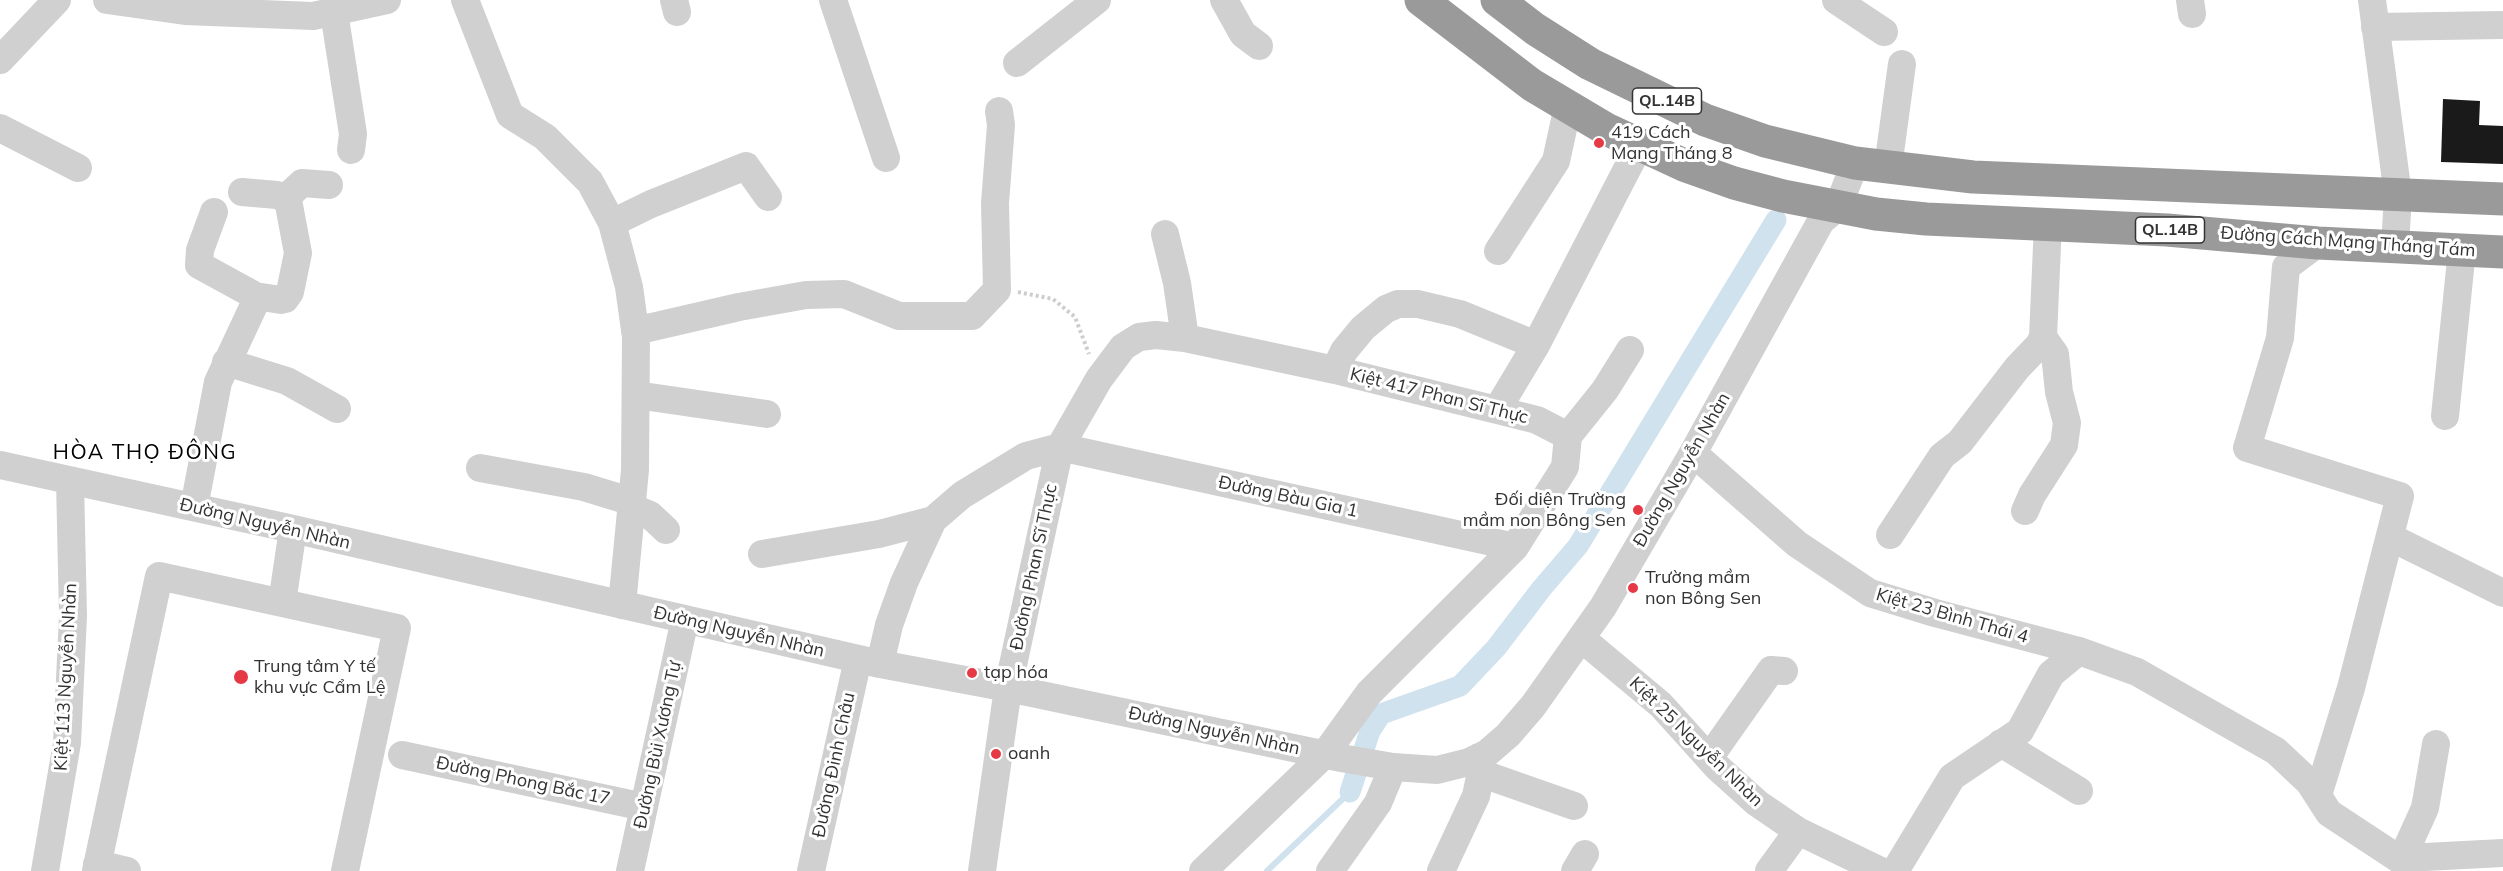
<!DOCTYPE html>
<html>
<head>
<meta charset="utf-8">
<style>
	body { margin:0 }
	canvas { display:block; background:#fff }
</style>
</head>
<body>
<canvas width="2503" height="871"></canvas>
<script>
const c = document.querySelector('canvas').getContext('2d');
c.lineJoin = 'round';
const toPath = rows => new Path2D(rows.map(r => 'M' + r).join(''));
function strokePath(path, color, width, dash) { c.strokeStyle = color; c.lineWidth = width; c.lineCap = dash ? 'butt' : 'round'; c.setLineDash(dash || []); c.stroke(path); }
function fillPath(path, color) { c.fillStyle = color; c.fill(path, 'evenodd'); }
function write(font, color, halo, rows, align = 'center') {
  c.font = font + ' Mulish,sans-serif'; c.lineWidth = 6; c.setLineDash([]); c.textBaseline = 'middle'; c.strokeStyle = halo; c.fillStyle = color; for (const [text, x, y, turn = 0] of rows) {
    c.save(); c.translate(x, y); c.rotate((+turn || 0) * Math.PI / 180); c.textAlign = isNaN(turn) ? turn : align; if (halo) c.strokeText(text, 0, 0); c.fillText(text, 0, 0); c.restore();
  }
}
strokePath(toPath([
	[1267,871,1350,792]
]), '#cfe2ee', 6);
strokePath(toPath([
	[1350,792,1370,731,1381,714,1460,686,1496,648,1542,588,1578,546,1776,220]
]), '#cfe2ee', 21);
fillPath(toPath([
	[2443,99,2480,101,2479,125,2503,126,2503,164,2441,162]
]), '#1a1a1a');
strokePath(toPath([
	[1018,292,1053,299,1075,317,1089,354]
]), '#cdcdcd', 4, [3, 3]);
strokePath(toPath([
	[107,0,185,11,313,16,387,0],
	[465,0,510,115,545,137,590,182,612,223,629,287,636,337,635,470,622,605],
	[674,0,677,12],
	[833,0,886,158],
	[1224,0,1243,34,1259,46],
	[1836,0,1884,32],
	[2190,0,2192,14],
	[2372,0,2398,195,2395,246],
	[334,12,353,134,351,150],
	[2375,27,2503,25],
	[0,60,57,0],
	[1017,63,1097,0],
	[0,128,78,168],
	[1888,167,1902,64],
	[242,192,277,195,288,200],
	[612,223,651,204,746,166,768,197],
	[1165,234,1177,283,1185,338],
	[1498,251,1556,161,1568,106],
	[255,296,281,300,285,299,290,292,298,253,288,200,289,195,302,183,329,185],
	[635,331,739,307,806,295,844,294,899,316,972,316,997,290,995,203,1001,125,999,111],
	[226,362,287,381,337,409],
	[1335,370,1344,351,1363,328,1386,309,1398,304,1418,304,1460,314,1536,345],
	[636,395,767,414],
	[1497,410,1536,345,1639,146],
	[2445,416,2462,250],
	[1568,436,1605,390,1630,350],
	[1693,453,1797,544,1870,593,1935,613,2079,651,2137,672,2276,751,2309,782,2329,813,2408,865],
	[0,465,293,529,880,664,1008,688,1341,758,1393,767,1437,770,1469,762,1486,754,1508,735,1533,706,1603,607,1693,453,1821,221,1838,207,1855,163],
	[480,468,584,487,633,502],
	[194,507,218,382,255,303,252,294,199,265,200,250,214,212],
	[633,508,650,515,666,530],
	[2025,511,2032,495,2064,445,2067,423,2059,392,2055,354,2043,337],
	[1890,535,1942,456,1960,442,2017,368,2039,345,2043,337,2048,223],
	[2390,537,2503,593],
	[762,554,879,534,933,520,962,495,1026,456,1060,447,1515,547],
	[282,603,293,529],
	[1581,638,1661,705,1716,766,1757,803,1798,831,1881,871],
	[880,664,889,625,904,583,933,520],
	[2001,743,2079,791],
	[402,755,644,807],
	[1709,758,1771,670,1784,671],
	[1480,773,1574,806],
	[2318,795,2351,688,2400,496,2247,448,2280,338,2286,267,2318,243],
	[2401,861,2425,808,2436,744],
	[97,864,127,871],
	[2408,865,2425,857,2503,853],
	[45,871,67,743,73,616,70,481],
	[96,871,159,576,397,628,345,871],
	[630,871,685,619],
	[811,871,858,659],
	[982,871,1008,688,1060,447,1099,379,1123,347,1139,337,1156,335,1185,338,1335,370,1497,410,1537,420,1568,436],
	[1203,871,1325,754,1369,693,1515,547,1565,467,1568,436],
	[1330,871,1378,803,1393,767],
	[1441,871,1476,796,1480,777,1479,757],
	[1575,871,1585,854],
	[1769,871,1798,831],
	[1895,871,1952,777,2020,731,2051,674,2079,651]
]), '#d0d0d0', 28);
strokePath(toPath([
	[1421,0,1532,85,1606,129,1686,166,1734,183,1783,196,1876,214,1926,219,2167,230,2318,243,2503,252],
	[1497,0,1535,29,1590,64,1705,120,1765,141,1855,163,1973,177,2503,199]
]), '#9a9a9a', 33);
for (const [x, y, r, color] of [
	[1599,143,6,"#e63946"],
	[1638,510,6,"#e63946"],
	[1633,588,6,"#e63946"],
	[972,673,6,"#e63946"],
	[241,677,8,"#e63946"],
	[996,754,6,"#e63946"]
]) { const dot = new Path2D(); dot.arc(x, y, r, 0, 2 * Math.PI); c.fillStyle = color; c.fill(dot); strokePath(dot, '#fff', 2); }
for (const [x, y, w] of [
	[1667,101,69],
	[2170,230,69]
]) { const box = new Path2D(); box.roundRect(x - w / 2, y - 13, w, 26, 4.5); c.fillStyle = '#fff'; c.fill(box); strokePath(box, '#333', 1.5); }
write('bold 16px', '#333', null, [
	["QL.14B",1667,101],
	["QL.14B",2170,230]
]);
write('18px', '#333', '#fff', [
	["419 Cách",1611,133],
	["Mạng Tháng 8",1611,154],
	["Đối diện Trường",1626,500,"right"],
	["mầm non Bông Sen",1626,521,"right"],
	["Trường mầm",1645,578],
	["non Bông Sen",1645,599],
	["Trung tâm Y tế",254,667],
	["khu vực Cẩm Lệ",254,688],
	["tạp hóa",984,673],
	["oanh",1008,754]
], 'left');
write('18px', '#333', '#fff', [
	["Đường Cách Mạng Tháng Tám",2348,242,4],
	["Kiệt 417 Phan Sĩ Thực",1439,396,14],
	["Đường Nguyễn Nhàn",1682,470,-60],
	["Đường Bàu Gia 1",1288,497,12],
	["Đường Nguyễn Nhàn",265,524,13],
	["Đường Phan Sĩ Thực",1034,567,-78],
	["Kiệt 23 Bình Thái 4",1952,616,16],
	["Đường Nguyễn Nhàn",739,632,13],
	["Kiệt 113 Nguyễn Nhàn",66,677,-87],
	["Đường Nguyễn Nhàn",1214,731,12],
	["Kiệt 25 Nguyễn Nhàn",1696,742,44],
	["Đường Bùi Xương Tự",658,745,-78],
	["Đường Đinh Châu",834,765,-78],
	["Đường Phong Bắc 17",523,781,12]
]);
c.letterSpacing = '1.5px';
write('21px', '#000', '#fff', [
	["HÒA THỌ ĐÔNG",145,453]
]);
c.letterSpacing = '0px';
</script>
</body>
</html>
